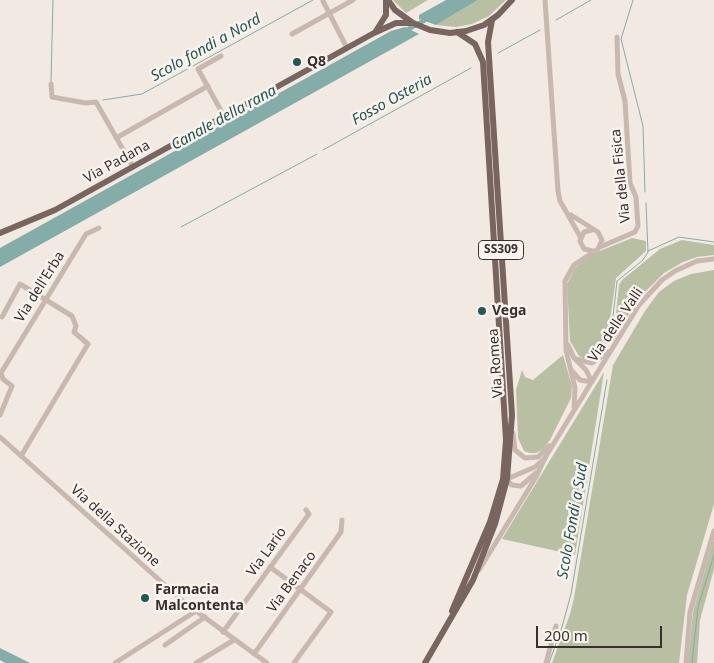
<!DOCTYPE html>
<html>
<head>
<meta charset="utf-8">
<style>
	body { margin:0 }
	#map { position:relative; width:714px; height:663px; overflow:hidden; background:#f1e9e2; font-family:"Noto Sans",sans-serif }
	canvas { display:block }
	.scale { position:absolute; left:536px; top:626px; width:126px; height:22px; box-sizing:border-box; border:2px solid #392f2c; border-top:0; padding-left:6px; font-size:15px; line-height:18px; white-space:nowrap; color:#392f2c; -webkit-text-stroke:4px #f9f3ef; paint-order:stroke }
</style>
</head>
<body>
<div id="map">
<canvas width="714" height="663"></canvas>
<div class="scale">200 m</div>
</div>
<script>
const c = document.querySelector('canvas').getContext('2d');
c.lineJoin = 'round';
function fillPath(path, color) { c.fillStyle = color; c.fill(path, 'evenodd'); }
const toPath = rows => new Path2D(rows.map(r => 'M' + r).join(''));
function strokePath(path, color, width, dash) { c.strokeStyle = color; c.lineWidth = width; c.lineCap = dash ? 'butt' : 'round'; c.setLineDash(dash || []); c.stroke(path); }
function write(font, color, halo, rows, align = 'center') {
  c.font = font + ' "Noto Sans",sans-serif'; c.lineWidth = 5; c.setLineDash([]); c.textBaseline = 'middle'; c.strokeStyle = halo; c.fillStyle = color; for (const [text, x, y, turn = 0] of rows) {
    c.save(); c.translate(x, y); c.rotate((+turn || 0) * Math.PI / 180); c.textAlign = isNaN(turn) ? turn : align; if (halo) c.strokeText(text, 0, 0); c.fillText(text, 0, 0); c.restore();
  }
}
fillPath(toPath([
	[393,0,428,0,406,13],
	[478,0,506,0,489,16,472,24,456,27,436,25],
	[632,238,646,241,646,251,616,278,606,348,592,359,584,359,579,356,570,341,567,284,575,268,590,255],
	[682,240,714,245,714,255,697,257,683,262,664,273,638,299,613,342,619,285,622,280,660,249],
	[714,270,714,504,687,595,679,663,552,663,570,614,574,598,613,365,645,311,659,292,674,281,691,274],
	[563,355,572,386,571,398,550,440,543,449,536,453,530,453,524,451,518,438,516,390,522,370,525,377,533,380],
	[604,372,575,555,502,539],
	[714,539,714,569,700,620,697,663,688,663,693,612]
]), '#b9bfa3');
fillPath(toPath([
	[446,0,478,0,436,25,419,19,419,15],
	[405,27,419,34,0,267,0,248,391,31],
	[0,648,30,663,5,663,0,660]
]), '#84aca9');
strokePath(toPath([
	[633,0,621,39,643,126,645,192],
	[556,20,591,0],
	[498,53,540,30],
	[51,82,53,0],
	[103,100,142,94,313,0],
	[323,150,471,68],
	[181,227,317,154],
	[648,251,679,237,714,242],
	[610,343,617,281,643,260,648,252,646,203],
	[549,663,562,627,571,594,607,380],
	[692,663,698,607,714,555]
]), '#84aca9', 1);
strokePath(toPath([
	[405,31,427,19]
]), '#84aca9', 4.5);
strokePath(toPath([
	[545,0,558,191,560,201,581,238],
	[323,1,347,48],
	[292,34,353,0],
	[221,56,198,69,224,116],
	[51,84,52,97,86,103,96,102,133,167],
	[116,138,208,86],
	[571,215,598,232,602,240,598,249,574,265,565,281,566,350,575,388,574,408],
	[592,230,584,232,580,241,584,249,593,251],
	[600,247,635,232,638,226,636,197,630,183,625,101,618,74,617,37],
	[2,317,20,284,72,316,76,326,74,332,88,344,21,456],
	[568,345,574,358,586,370,592,382],
	[576,359,592,363,608,352],
	[572,371,580,380,592,382],
	[0,415,12,386,3,379,1,373,86,234,99,228],
	[513,433,515,450,525,458,538,457,549,446],
	[0,437,185,603,267,663],
	[505,479,512,485,521,486,536,473],
	[507,479,535,467,544,459],
	[270,567,331,612,294,663],
	[479,570,536,477,546,456,639,305,662,280,675,271,697,261,714,259],
	[223,632,309,514,306,510],
	[165,645,205,617],
	[254,654,341,532,342,520],
	[115,663,196,611],
	[196,663,234,640],
	[546,663,556,626],
	[686,663,690,612,714,531]
]), '#c9b8af', 5);
strokePath(toPath([
	[388,0,395,10,413,23,430,30,450,33,466,31,484,25,498,15,512,0],
	[376,31,386,15,386,0],
	[0,233,55,210,374,33,396,23,413,23],
	[452,611,490,522,503,479,506,440,483,62,475,44,457,32],
	[425,663,473,580,495,524,507,479,512,415,488,42,492,20]
]), '#79655f', 6);
for (const [x, y, r, color] of [
	[297,62,5,"#265653"],
	[482,311,5,"#265653"],
	[145,598,5,"#265653"]
]) { const dot = new Path2D(); dot.arc(x, y, r, 0, 2 * Math.PI); c.fillStyle = color; c.fill(dot); strokePath(dot, '#f9f3ef', 2); }
for (const [x, y, w] of [
	[501,250,45]
]) { const box = new Path2D(); box.roundRect(x - w / 2, y - 9.5, w, 19, 4); c.fillStyle = '#f9f3ef'; c.fill(box); strokePath(box, '#392f2c', 1); }
write('bold 12px', '#392f2c', null, [
	["SS309",501,250]
]);
write('bold 14px', '#392f2c', '#f9f3ef', [
	["Q8",307,62],
	["Vega",492,311],
	["Farmacia",155,590],
	["Malcontenta",155,606]
], 'left');
write('14px', '#392f2c', '#f9f3ef', [
	["Via Padana",117,162,-29],
	["Via della Fisica",621,176,-96],
	["Via dell'Erba",40,287,-58],
	["Via delle Valli",616,325,-56],
	["Via Romea",496,363,-94],
	["Via della Stazione",115,526,42],
	["Via Lario",267,552,-54],
	["Via Benaco",292,582,-54]
]);
write('italic 15px', '#265653', '#f9f3ef', [
	["Scolo fondi a Nord",206,48,-29],
	["Fosso Osteria",392,100,-29],
	["Canale della rana",224,118,-29],
	["Scolo Fondi a Sud",573,521,-80]
]);
</script>
</body>
</html>
